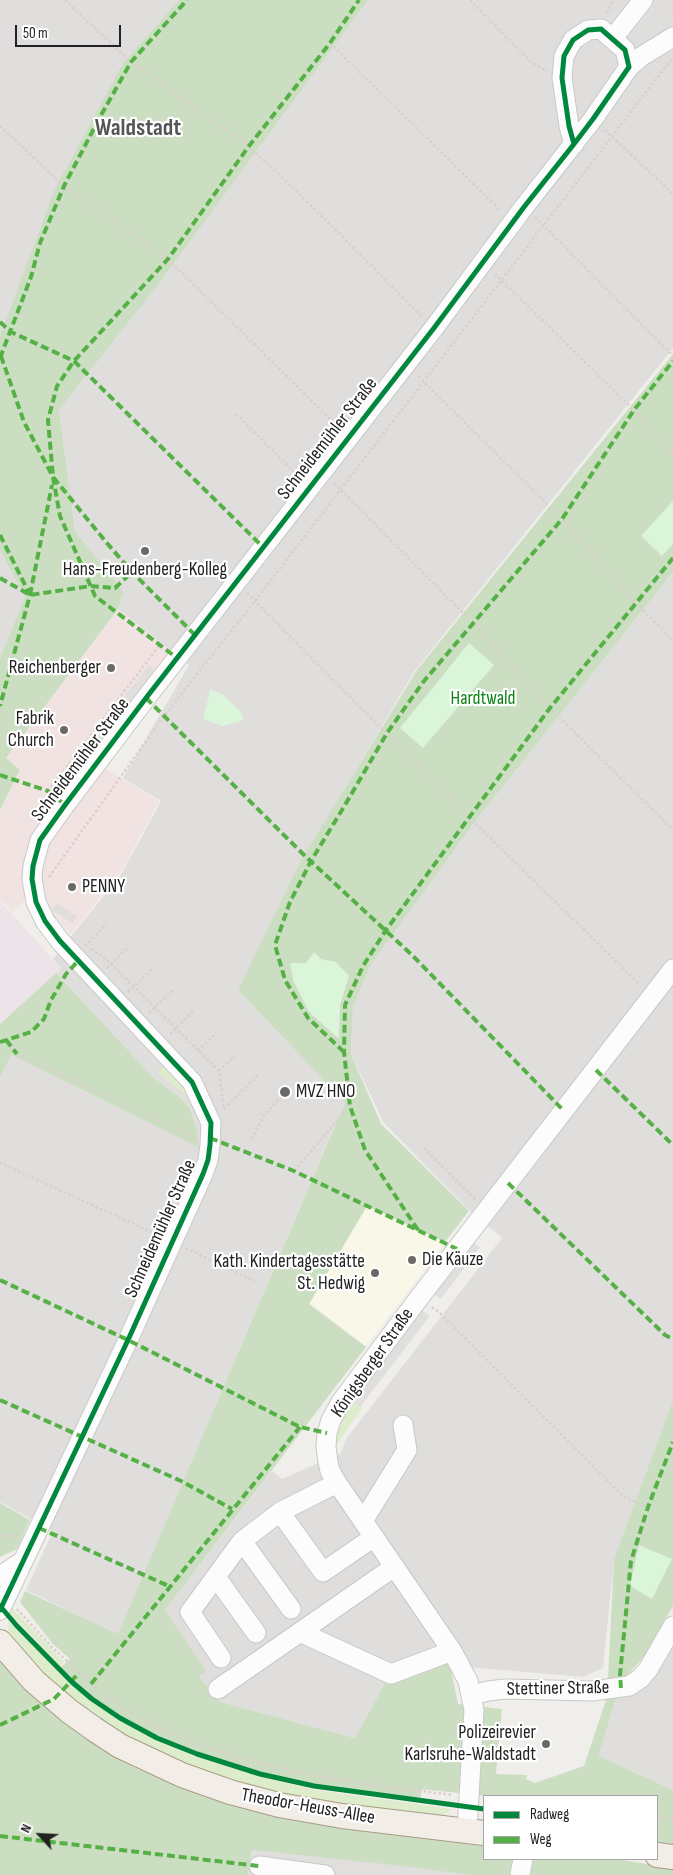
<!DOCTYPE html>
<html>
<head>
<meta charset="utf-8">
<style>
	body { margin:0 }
	#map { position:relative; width:673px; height:1875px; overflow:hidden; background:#f0eeeb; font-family:"Sofia Sans Condensed",sans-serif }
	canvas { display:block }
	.legend { position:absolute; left:483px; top:1795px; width:175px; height:65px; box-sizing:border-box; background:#fff; border:1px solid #a7a7a7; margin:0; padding:6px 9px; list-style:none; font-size:15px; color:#222 }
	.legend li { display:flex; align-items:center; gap:10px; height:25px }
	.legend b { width:25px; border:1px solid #a7a7a7 }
	.north { position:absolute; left:15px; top:1810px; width:50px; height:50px; -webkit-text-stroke:4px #fff; paint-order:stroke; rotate:295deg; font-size:14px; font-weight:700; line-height:20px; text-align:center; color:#222 }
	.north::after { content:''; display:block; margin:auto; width:18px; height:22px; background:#222; clip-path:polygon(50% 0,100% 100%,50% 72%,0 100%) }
	.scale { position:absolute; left:15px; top:25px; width:106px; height:22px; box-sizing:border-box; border:2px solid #222; border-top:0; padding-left:6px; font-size:15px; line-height:18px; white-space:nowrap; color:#222; -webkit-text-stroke:4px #fff; paint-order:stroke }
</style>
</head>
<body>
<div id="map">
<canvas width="673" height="1875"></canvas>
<ul class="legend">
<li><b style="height:6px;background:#00873e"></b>Radweg</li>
<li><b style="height:6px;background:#55b145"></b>Weg</li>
</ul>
<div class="north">N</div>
<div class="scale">50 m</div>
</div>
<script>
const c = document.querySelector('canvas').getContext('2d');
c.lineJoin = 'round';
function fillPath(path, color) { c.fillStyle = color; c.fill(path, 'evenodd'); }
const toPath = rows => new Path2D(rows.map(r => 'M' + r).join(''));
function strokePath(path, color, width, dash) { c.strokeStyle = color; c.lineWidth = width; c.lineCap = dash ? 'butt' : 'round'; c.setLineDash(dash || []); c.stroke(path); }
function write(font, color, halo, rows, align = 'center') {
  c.font = font + ' "Sofia Sans Condensed",sans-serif'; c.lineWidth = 4.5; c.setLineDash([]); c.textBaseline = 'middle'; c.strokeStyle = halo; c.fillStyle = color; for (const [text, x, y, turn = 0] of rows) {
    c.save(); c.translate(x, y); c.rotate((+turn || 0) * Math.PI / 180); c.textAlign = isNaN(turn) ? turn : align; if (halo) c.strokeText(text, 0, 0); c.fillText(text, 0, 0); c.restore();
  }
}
fillPath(toPath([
	[0,0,179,0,123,63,0,336],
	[368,0,673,0,673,348,414,672,299,866,238,990,345,1101,118,1635,26,1590,53,1531,0,1502,0,1078,11,1055,197,1146,194,1119,190,1109,182,1099,153,1077,56,973,61,968,53,959,122,873,161,801,123,778,189,665,118,609,124,592,75,531,59,410,158,285],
	[0,550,25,597,0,658],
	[673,572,673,1400,614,1560,603,1668,583,1677,467,1667,462,1654,386,1681,355,1738,220,1702,199,1677,205,1671,165,1610,272,1471,282,1479,341,1453,346,1439,502,1238,470,1211,384,1123,351,1054,353,1008,371,964,478,818],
	[673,1647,673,1790,599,1756,616,1697,638,1690,658,1673]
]), '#dfdedc');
fillPath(toPath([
	[118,609,172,653,91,760,159,801,121,872,71,934,51,913,24,901,13,912,0,899,0,810,20,770,6,758]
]), '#f1e3e1');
fillPath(toPath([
	[0,901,61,968,0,1024]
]), '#ede4e9');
fillPath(toPath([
	[367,1206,445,1243,366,1346,310,1303]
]), '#f8f7e8');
fillPath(toPath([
	[169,1061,190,1093,187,1096,158,1073],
	[351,1400,362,1408,335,1447,336,1428],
	[12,1608,64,1662,60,1666,10,1613],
	[8,1621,74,1687,118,1719,158,1740,195,1757,255,1775,315,1790,452,1809,441,1816,430,1818,251,1790,129,1742,73,1704,30,1664,9,1637]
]), '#ddeccb');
fillPath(toPath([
	[179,0,368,0,158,285,59,410,75,531,124,592,118,609,6,758,20,770,0,810,0,658,25,597,0,550,0,336,55,189,123,63],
	[673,354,673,572,478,818,371,964,353,1008,351,1054,381,1124,469,1211,445,1242,367,1206,309,1304,366,1347,165,1610,206,1671,199,1677,220,1702,355,1738,386,1681,449,1659,458,1704,502,1709,496,1774,527,1775,526,1779,535,1783,584,1766,607,1697,616,1697,599,1756,673,1790,673,1849,657,1847,657,1796,486,1796,478,1795,463,1775,458,1793,422,1789,420,1799,314,1784,259,1772,193,1751,156,1735,120,1716,91,1696,60,1668,70,1659,52,1643,20,1602,25,1591,118,1634,345,1102,238,990,300,862,417,670],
	[56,973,153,1077,182,1099,190,1109,197,1129,198,1147,11,1055,0,1078,0,1024],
	[673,1400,673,1606,644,1656,626,1677,608,1679,614,1559],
	[0,1503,30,1520,17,1549,0,1557],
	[0,1658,94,1742,133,1767,217,1801,293,1819,484,1846,484,1859,513,1859,510,1875,469,1875,252,1850,248,1875,0,1875],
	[529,1859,615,1859,673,1868,673,1875,526,1875]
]), '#cbdec1');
fillPath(toPath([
	[673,501,673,544,662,556,641,536],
	[469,643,494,665,423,748,400,728],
	[210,690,221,693,240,711,243,718,240,722,222,726,203,719],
	[314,952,321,959,336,962,349,976,340,1005,339,1039,309,1012,293,980,290,963,306,963],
	[639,1545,672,1559,652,1599,630,1586]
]), '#daf5da');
fillPath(toPath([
	[620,0,662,0,632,39,606,19],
	[673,18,673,51,657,61,641,37],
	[149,665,157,672,69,785,61,779,77,758,85,764,88,760,80,754],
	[57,903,77,916,72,923,52,910],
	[99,959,190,1049,176,1064,170,1059,160,1070,76,987,90,973,88,971],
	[472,1242,480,1247,441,1299,433,1293],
	[420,1309,430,1316,360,1407,351,1400],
	[252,1850,403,1866,469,1875,248,1875]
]), '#e0dfde');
const minor = toPath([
	[613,38,643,0],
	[574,144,569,126,562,78,564,56,573,40,588,30,601,29,625,50,629,67],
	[280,1512,323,1572,374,1537],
	[363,1521,407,1450,403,1425],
	[242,1541,291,1609],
	[0,1576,23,1561],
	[216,1577,256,1633],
	[0,1610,128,1340,203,1174,208,1160,210,1145,211,1123,192,1082,60,941,45,921,36,902,32,879,33,866,40,840,65,805,146,698,434,328,524,207,593,119,629,67,642,56,673,37],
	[302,1633,391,1674,452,1651],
	[221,1658,190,1612,242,1541,280,1512,337,1483],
	[218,1689,394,1567],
	[472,1695,488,1691,505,1689,592,1691,629,1686,641,1678,649,1668,673,1626],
	[467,1831,474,1710,468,1681,452,1651,337,1483,330,1471,328,1462,326,1447,327,1433,331,1420,341,1402,419,1298,673,969],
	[259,1866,325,1875],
	[520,1875,523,1859]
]);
const major = toPath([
	[0,1642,34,1681,69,1711,94,1729,120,1746,182,1775,230,1792,279,1805,342,1816,484,1833],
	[657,1855,673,1857]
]);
strokePath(minor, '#c9c8c7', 21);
strokePath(major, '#a79c86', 26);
strokePath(toPath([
	[65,0,131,62,249,146,327,221,422,317],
	[470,0,532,63,548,71],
	[606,13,613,0],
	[330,43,501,211],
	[0,126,64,186,168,259,338,427],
	[605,130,673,194],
	[535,217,673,356],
	[495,274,634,410,673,454],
	[418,376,562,519,636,603,673,641],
	[236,414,299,477],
	[334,483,474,624,550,708,673,830],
	[247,593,470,818,640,985],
	[48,791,159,646],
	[49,877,164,716,255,601,673,57],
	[85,946,107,924],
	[91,949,103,956,219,1071,224,1109],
	[107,968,129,946],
	[128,992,152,969],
	[149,1013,173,990],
	[170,1034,194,1010],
	[198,1051,216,1033],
	[17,1054,195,1138],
	[219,1071,237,1054],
	[224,1109,258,1075],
	[252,1139,264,1115,281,1097],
	[424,1148,476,1200],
	[0,1163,158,1235],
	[294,1171,350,1106],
	[186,1248,255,1281],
	[432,1307,440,1313,624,1497,648,1507],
	[0,1536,18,1535],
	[17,1609,50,1645,91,1684,125,1709,161,1729,199,1745,262,1764,315,1776,366,1784,453,1795],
	[657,1817,673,1819]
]), '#dccecd', 2.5, [2.5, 2.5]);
strokePath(minor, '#fdfcfc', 19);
strokePath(major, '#f3ede7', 24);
strokePath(toPath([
	[0,322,11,332,74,361,263,547],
	[1,356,24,422,53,477,60,516,95,596,177,658],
	[0,358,31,277,40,243,64,186,100,117,131,62,187,0],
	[0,535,30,595,0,706],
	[0,578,30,595,91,586,115,588,132,572],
	[30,595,52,485],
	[195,635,132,572,106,542,53,477,48,420,57,386,74,361,168,259,249,146,330,43,359,0],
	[146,698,303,854,412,955,564,1111],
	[0,775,48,791,65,805],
	[6,1040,17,1054],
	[0,1042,31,1032,44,1019,51,1000,66,974,78,961],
	[344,1052,308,1018,285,980,275,945,290,902,311,861,345,805,387,733,424,681,562,519,634,410,673,361],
	[596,1070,673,1145],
	[210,1138,294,1171,457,1249],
	[508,1183,665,1335,673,1339],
	[418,1230,365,1150,350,1106,344,1052,345,1005,363,966,386,930,550,708,673,558],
	[0,1280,128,1340,300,1427,327,1433],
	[0,1400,181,1481,232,1509],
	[39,1528,171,1587],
	[91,1684,300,1427],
	[621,1688,620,1675,631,1561,648,1507,673,1442],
	[0,1725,54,1699,79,1673],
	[0,1836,259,1866]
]), '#55b145', 4, [8, 4]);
strokePath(toPath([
	[0,1606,17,1626,72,1682,92,1699,120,1718,157,1738,197,1754,260,1774,314,1786,484,1809],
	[0,1610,128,1340,203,1174,208,1160,210,1145,211,1123,192,1082,60,941,45,921,36,902,32,879,33,866,40,840,65,805,146,698,434,328,524,207,574,144,593,119,629,67,625,50,601,29,588,30,573,40,564,56,562,78,569,126,574,144]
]), '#00873e', 5);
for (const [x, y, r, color] of [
	[145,551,5,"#6a6968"],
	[111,668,5,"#6a6968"],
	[64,730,5,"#6a6968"],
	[72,887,5,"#6a6968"],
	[285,1092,6,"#6a6968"],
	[412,1260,5,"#6a6968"],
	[375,1273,5,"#6a6968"],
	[546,1744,5,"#6a6968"]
]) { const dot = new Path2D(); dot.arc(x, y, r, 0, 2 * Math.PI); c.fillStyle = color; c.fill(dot); strokePath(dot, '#fff', 2); }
write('19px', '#222', '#fff', [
	["Schneidemühler Straße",328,439,-52],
	["Schneidemühler Straße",81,760,-53],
	["Schneidemühler Straße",161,1229,-66],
	["Königsberger Straße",373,1363,-55],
	["Stettiner Straße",558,1689,-1],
	["Theodor-Heuss-Allee",308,1807,10]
]);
write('19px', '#222', '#fff', [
	["Hans-Freudenberg-Kolleg",145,570,"center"],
	["Reichenberger",101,668],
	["Fabrik",54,719],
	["Church",54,741],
	["PENNY",82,887,"left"],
	["MVZ HNO",296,1092,"left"],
	["Die Käuze",422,1260,"left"],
	["Kath. Kindertagesstätte",365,1262],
	["St. Hedwig",365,1284],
	["Polizeirevier",536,1733],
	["Karlsruhe-Waldstadt",536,1755]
], 'right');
write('19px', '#0c8416', '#fff', [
	["Hardtwald",483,699]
]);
write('bold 24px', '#555', '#fff', [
	["Waldstadt",138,129]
]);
</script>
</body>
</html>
